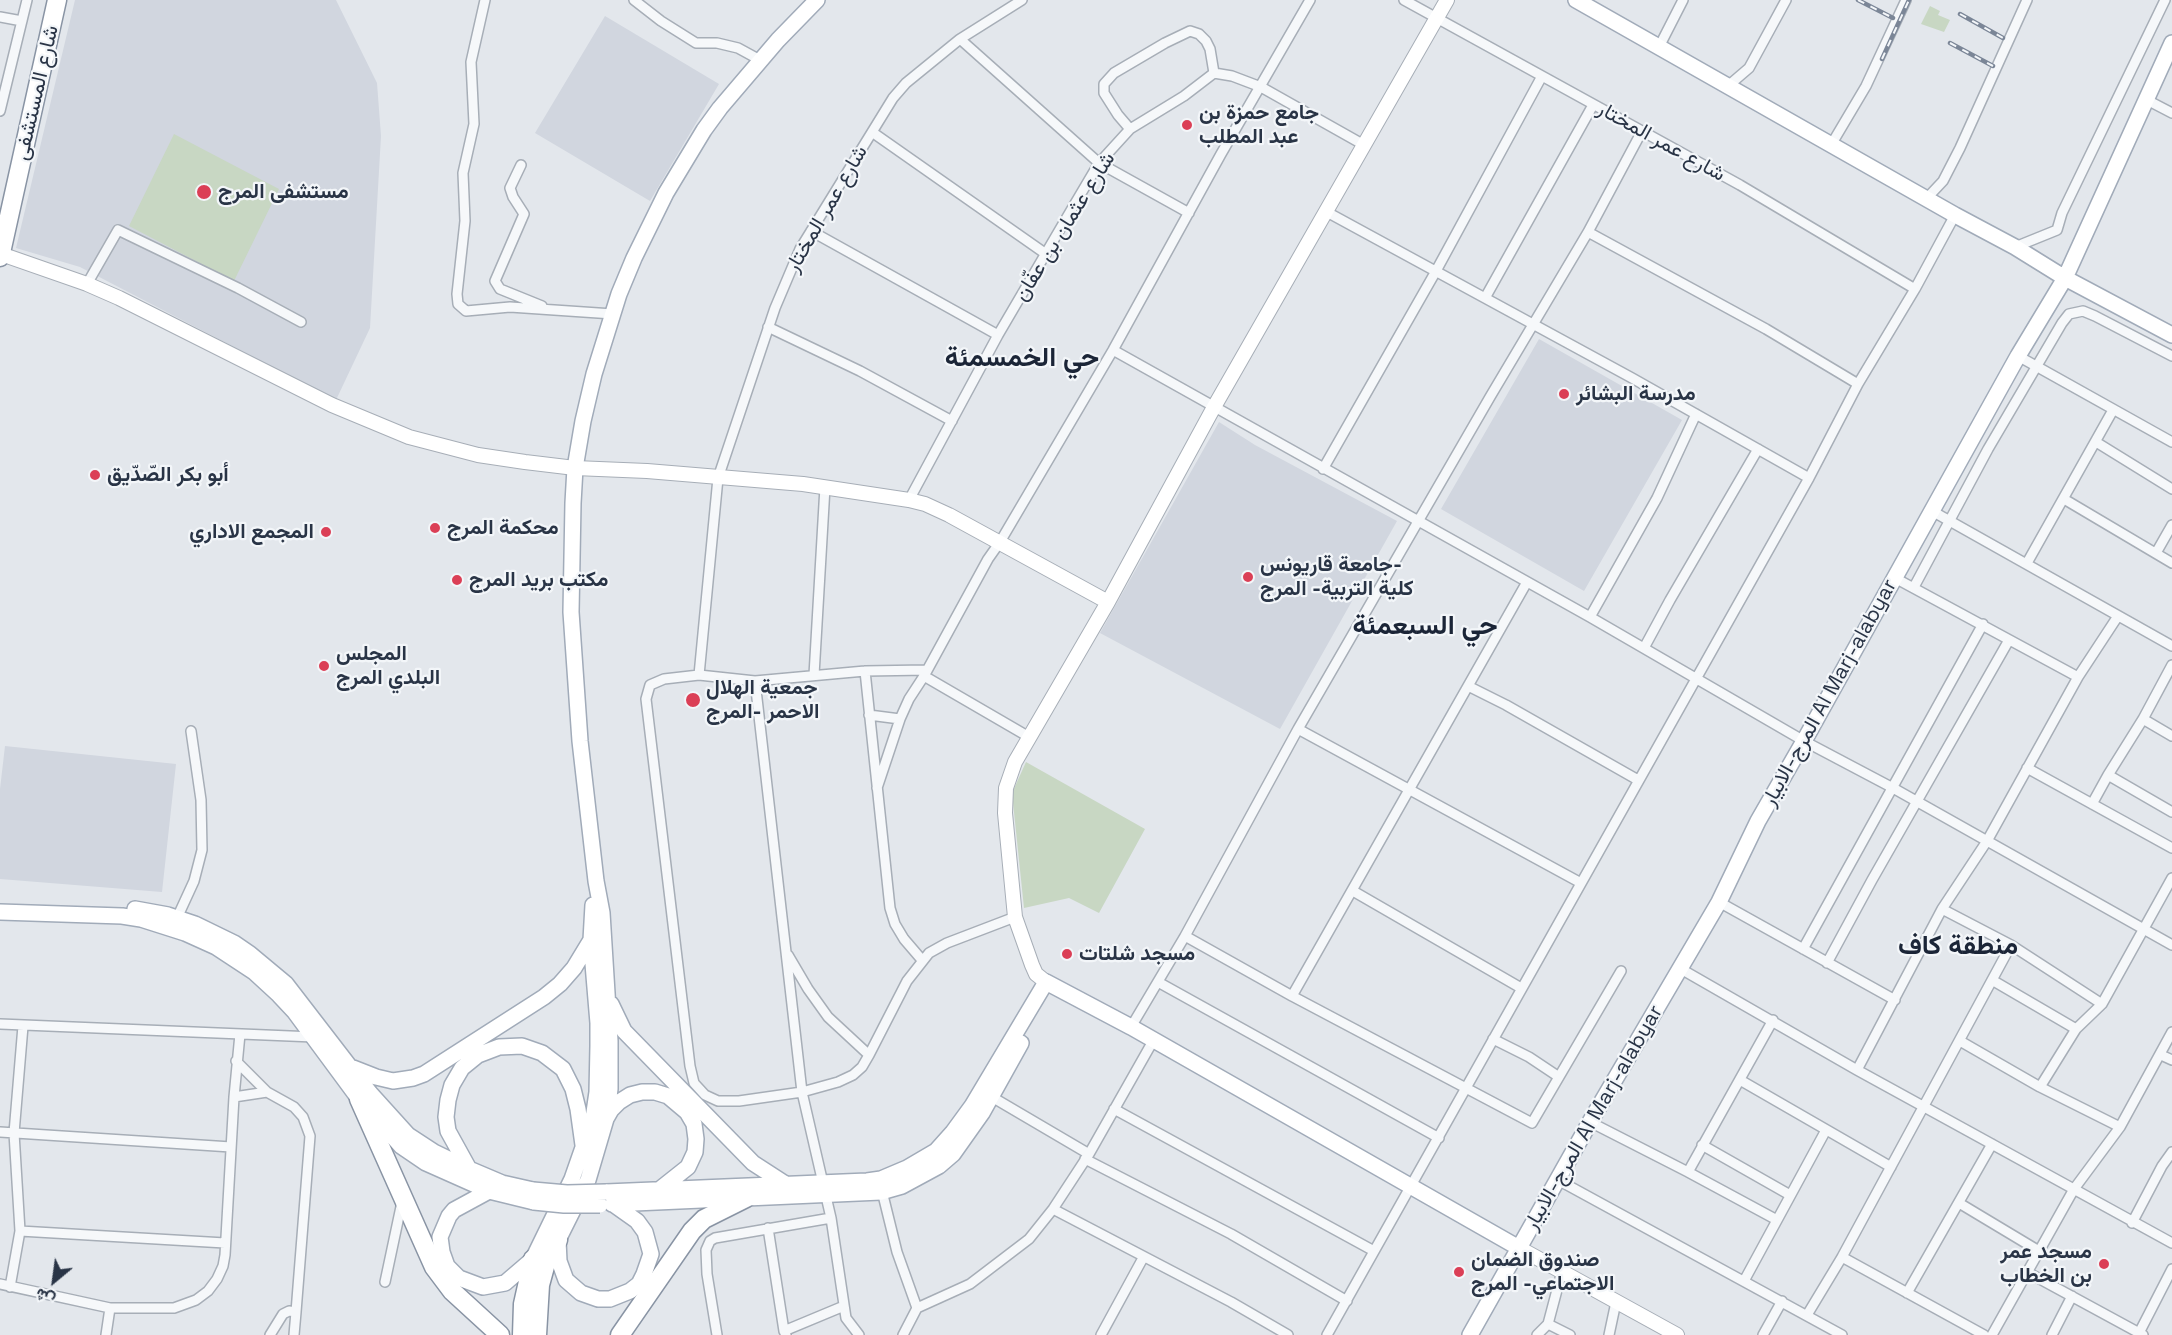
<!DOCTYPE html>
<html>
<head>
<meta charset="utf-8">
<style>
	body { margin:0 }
	#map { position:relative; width:2172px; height:1335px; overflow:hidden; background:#e3e7ec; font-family:"Space Grotesk",Vazirmatn,sans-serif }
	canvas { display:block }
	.north { position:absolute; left:24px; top:1251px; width:60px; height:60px; -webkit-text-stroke:4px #f3f6f9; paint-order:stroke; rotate:209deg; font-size:16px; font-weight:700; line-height:24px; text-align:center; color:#293446 }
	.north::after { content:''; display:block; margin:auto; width:21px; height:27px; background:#293446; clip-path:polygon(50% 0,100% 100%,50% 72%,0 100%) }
</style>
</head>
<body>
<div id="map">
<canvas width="2172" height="1335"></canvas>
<div class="north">ش</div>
</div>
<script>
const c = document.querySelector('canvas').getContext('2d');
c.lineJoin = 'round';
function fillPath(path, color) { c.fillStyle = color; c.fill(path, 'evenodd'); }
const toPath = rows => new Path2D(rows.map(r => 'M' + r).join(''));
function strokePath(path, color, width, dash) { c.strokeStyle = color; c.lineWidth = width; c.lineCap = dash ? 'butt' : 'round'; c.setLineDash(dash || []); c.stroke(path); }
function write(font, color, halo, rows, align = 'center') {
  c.font = font + ' "Space Grotesk",Vazirmatn,sans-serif'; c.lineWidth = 4.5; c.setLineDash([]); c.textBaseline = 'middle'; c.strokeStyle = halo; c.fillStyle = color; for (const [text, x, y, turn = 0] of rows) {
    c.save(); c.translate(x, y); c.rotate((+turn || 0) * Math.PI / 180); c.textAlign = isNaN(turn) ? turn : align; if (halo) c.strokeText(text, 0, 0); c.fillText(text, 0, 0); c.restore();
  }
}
fillPath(toPath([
	[75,0,336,0,377,83,381,136,370,328,336,400,80,267,16,248],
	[605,16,719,84,650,201,535,133],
	[1539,339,1682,420,1584,591,1441,509],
	[1219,422,1255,445,1397,521,1280,729,1100,633],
	[5,746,176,764,162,892,0,879,0,789]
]), '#d1d6df');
fillPath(toPath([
	[1930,6,1940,11,1938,15,1950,20,1944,32,1921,24],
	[174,134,279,189,234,281,129,226],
	[1026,762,1145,829,1099,913,1069,898,1024,908,1012,793]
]), '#c8d7c3');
const street = toPath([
	[485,0,471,62,474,124,463,173,465,221,457,294,458,304,466,311,510,307,613,314],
	[634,0,661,21,696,43,717,43,738,48,760,60],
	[1404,0,1740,185,1915,289],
	[0,17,22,21],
	[960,39,1099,163,1189,213],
	[1659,47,1683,0],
	[1728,86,1749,68,1786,0],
	[2147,100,2172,113],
	[0,111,27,0],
	[1130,129,1118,115,1104,93,1104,84,1114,73,1165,43,1190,31,1199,34,1206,41,1210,49,1214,73],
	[872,132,1046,254],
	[1831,145,1866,86,1906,0],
	[521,165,510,188,513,197,524,214,495,281,500,289,542,306],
	[1927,198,1943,181,1960,148,2027,0],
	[1325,211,1632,378,1809,478],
	[811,231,998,335],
	[1588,232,1766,329,1858,384],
	[2015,247,2057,230,2062,213,2165,0],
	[87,284,118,230,238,288,301,322],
	[1485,298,1593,105],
	[768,327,860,371,952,421],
	[1113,350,1590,617,1804,741,1893,788,2172,945],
	[2018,356,2172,442],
	[2096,442,2172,489],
	[1323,469,1436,271,1542,76],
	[2064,499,2172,563],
	[909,500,998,335,1073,207,1099,163,1130,129,1184,96,1214,73,1232,76,1261,87,1364,145],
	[1932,511,2172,646],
	[2156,553,2172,525],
	[2027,563,2113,410],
	[1895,578,2078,677],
	[1914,587,1988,449,2062,323,2069,314,2083,311,2095,316,2172,356],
	[1590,617,1657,498,1696,414],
	[1644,648,1670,600,1758,449],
	[927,670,865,671,755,681,699,675,664,679,650,685,646,699,690,1066,694,1083,705,1095,718,1101,739,1101,802,1092,838,1082,853,1075,862,1067,869,1055,907,981,929,953,947,943,1015,917],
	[865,671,890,908,895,924,904,939,922,960],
	[699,675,718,478,775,308,800,249,893,98,906,83,960,39,1022,0],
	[814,675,825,487],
	[924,676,1029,737],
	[755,681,802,1092,831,1218,846,1318,859,1335],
	[1468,686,1506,705,1638,780],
	[869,715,900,719],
	[2143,719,2172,736],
	[1298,729,1581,883],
	[2027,768,2172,848],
	[2108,775,2172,812],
	[877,788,900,719,909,699,924,676,988,559,1000,542,1113,350,1221,154,1310,0],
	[2092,804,2108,775,2143,719,2172,665],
	[1353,891,1521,988],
	[1719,902,1895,1000],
	[1942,909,2011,945,2102,1004],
	[177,918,194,881,202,850,201,800,191,731],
	[1803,949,1983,624],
	[788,955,808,989,828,1017,869,1055],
	[1827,963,1872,880,2009,640],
	[1681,969,1857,1070,2172,1243],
	[1621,971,1532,1123,1292,996,1185,936,1298,729,1490,397,1588,232,1642,131],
	[1992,980,2076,1029],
	[1158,982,1439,1138],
	[1292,996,1527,582],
	[0,1024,314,1037],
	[1131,1027,1185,936],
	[1493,1039,1529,1057,1559,1077],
	[1960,1041,2040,1087,2120,1127],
	[2161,1055,2172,1060],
	[236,1061,267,1092,294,1107,303,1117,310,1136,296,1312,289,1311,283,1314,270,1335],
	[1857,1070,1942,909,1987,841,2078,677,2118,616],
	[1740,1080,1891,1167],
	[2040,1087,2076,1029,2102,1004,2172,878],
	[234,1097,267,1092],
	[992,1097,1089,1154],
	[1114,1109,1374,1251],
	[1590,1122,1688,1172,1777,1220],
	[0,1132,231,1147],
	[1702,1145,1790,1195],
	[1085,1159,1231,1234,1347,1301],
	[1688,1172,1773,1020],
	[1558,1180,1842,1335],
	[881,1187,897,1252,917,1308,903,1335],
	[1959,1203,2039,1251],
	[1053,1209,1231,1302,1288,1335],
	[2132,1223,2162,1166,2172,1152],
	[768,1228,784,1331,786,1335],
	[20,1231,225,1243],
	[1842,1257,1984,1335],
	[2027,1272,2143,1335],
	[1744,1281,1826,1130],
	[385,1282,402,1202],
	[0,1284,110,1308,174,1308,196,1300,208,1291,217,1279,223,1266,225,1255,234,1097,240,1034],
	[10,1287,20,1231,14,1133,23,1026],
	[1907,1293,1992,1144],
	[917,1308,970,1284,1029,1239,1053,1209,1089,1154,1153,1041],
	[1807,1315,1842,1257,2011,945],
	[1548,1324,1562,1271],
	[784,1331,844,1306],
	[106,1335,110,1308],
	[294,1335,296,1312],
	[717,1335,707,1274,706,1250,710,1241,715,1238,831,1218],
	[1101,1335,1143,1258],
	[1327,1335,1809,478,1858,384,1915,289,1955,215],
	[1537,1335,1548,1324,1570,1335],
	[1609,1335,1616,1302],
	[1763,1335,1782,1301],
	[1992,1335,2074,1189,2120,1127,2172,1032],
	[2052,1335,2072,1296],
	[2138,1335,2172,1269]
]);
const secondary = toPath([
	[1,254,87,284,119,298,332,405,409,437,478,455,525,462,575,468,647,471,803,484,909,500,925,504,949,515,1108,602],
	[1046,982,1036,974,1032,965,1015,917,1005,813,1006,788,1015,762,1108,602,1214,407,1447,0],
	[1519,1248,1677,1335]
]);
const primary = toPath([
	[1576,0,1955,215,2015,247,2065,278,2172,335],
	[135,909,168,915,195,924,234,943,250,954,286,984,370,1093,408,1135,434,1152,469,1169,502,1183,533,1190],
	[0,912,122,916,141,919,185,933,216,947,254,972,279,995,294,1011,359,1099,401,1146,426,1163,489,1191,534,1202],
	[611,1004,624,1031,753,1163,787,1185],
	[353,1068,376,1077,393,1081,413,1078,424,1074,544,997,560,984,574,968,591,940],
	[607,1117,611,1110,619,1102,630,1095,642,1092,655,1092,668,1096,687,1112,694,1124,696,1139,695,1152,688,1167,659,1190],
	[469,1169,448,1131,446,1117,448,1100,452,1085,462,1068,478,1055,499,1047,522,1046,542,1053,563,1069,573,1089,578,1109,583,1145],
	[489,1191,454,1210,449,1216,440,1237,442,1252,447,1266,459,1278,483,1287,505,1283,533,1259,572,1179,593,1119,597,1092,598,1046,598,1023,591,940,593,905],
	[606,1192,867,1181,881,1179,907,1168,936,1151,953,1132,972,1106,1046,982,1131,1027,1519,1248],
	[612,1204,881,1192,902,1186,939,1166,953,1154,982,1113,1021,1043],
	[613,1204,637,1221,645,1232,651,1254,644,1274,639,1284,630,1291,610,1299,598,1299,581,1293,566,1280,559,1261,558,1240,588,1180,606,1119,610,1089,610,1041,602,913,596,881,580,741,571,612,573,503,575,468,583,421,594,374,619,294,634,258,666,193,704,130,720,108,778,40,817,0],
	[1470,1335,1590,1122,1719,902,1758,821,1804,741,2018,356,2065,278,2172,43]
]);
const highway = toPath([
	[0,257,57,0],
	[359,1099,434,1267,452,1291,500,1335],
	[522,1335,523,1304,533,1259],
	[537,1335,540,1285,546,1263,558,1240],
	[620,1335,692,1231,704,1219,746,1198]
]);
strokePath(street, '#a7aeb7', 12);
strokePath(secondary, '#a7aeb7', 16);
strokePath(primary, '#a1abb9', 18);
strokePath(highway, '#8994a4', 21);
strokePath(street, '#f6f8fa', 9);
strokePath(secondary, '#fff', 14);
strokePath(primary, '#fff', 15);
strokePath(highway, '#fff', 18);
const rail = toPath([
	[1858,0,1893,18],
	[1960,14,2003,38],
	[1950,43,1993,66],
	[1882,59,1909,0]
]);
strokePath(rail, '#7b8697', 4.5);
strokePath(rail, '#f3f6f9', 2, [7]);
const primaryBridge = toPath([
	[533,1190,567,1193,606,1192],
	[534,1202,564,1205,600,1205]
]);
strokePath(primaryBridge, '#a1abb9', 18, []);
strokePath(primaryBridge, '#fff', 15);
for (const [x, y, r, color] of [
	[1187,125,6,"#db3f56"],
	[204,192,8,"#db3f56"],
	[1564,394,6,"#db3f56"],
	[95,475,6,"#db3f56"],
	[435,528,6,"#db3f56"],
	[326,532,6,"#db3f56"],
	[1248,577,6,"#db3f56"],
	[457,580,6,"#db3f56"],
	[324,666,6,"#db3f56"],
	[693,700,8,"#db3f56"],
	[1067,954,6,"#db3f56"],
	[2104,1264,6,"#db3f56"],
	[1459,1272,6,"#db3f56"]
]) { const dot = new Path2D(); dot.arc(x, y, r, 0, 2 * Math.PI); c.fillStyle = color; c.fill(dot); strokePath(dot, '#f3f6f9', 2); }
write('21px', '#293446', '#f3f6f9', [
	["شارع المستشفى",37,93,-77],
	["شارع عمر المختار",1661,142,29],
	["شارع عمر المختار",827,209,-60],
	["شارع عثمان بن عفّان",1065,227,-58],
	["المرج-الابيار Al Marj-alabyar",1830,693,-61],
	["المرج-الابيار Al Marj-alabyar",1594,1118,-60]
]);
write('bold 21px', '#293446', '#f3f6f9', [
	["جامع حمزة بن",1199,113],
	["عبد المطلب",1199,137],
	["مستشفى المرج",218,192],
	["مدرسة البشائر",1576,394],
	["أبو بكر الصّدّيق",107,475],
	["محكمة المرج",447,528],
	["المجمع الاداري",314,532,"right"],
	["جامعة قاريونس-",1260,565],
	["كلية التربية- المرج",1260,589],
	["مكتب بريد المرج",469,580],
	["المجلس",336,654],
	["البلدي المرج",336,678],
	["جمعية الهلال",706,688],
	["الاحمر -المرج",706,712],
	["مسجد شلتات",1079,954],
	["مسجد عمر",2092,1252,"right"],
	["بن الخطاب",2092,1276,"right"],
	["صندوق الضمان",1471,1260],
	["الاجتماعي- المرج",1471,1284]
], 'left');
write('bold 27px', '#1b2537', '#f3f6f9', [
	["حي الخمسمئة",1022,359],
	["حي السبعمئة",1425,627],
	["منطقة كاف",1958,947]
]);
</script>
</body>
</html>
